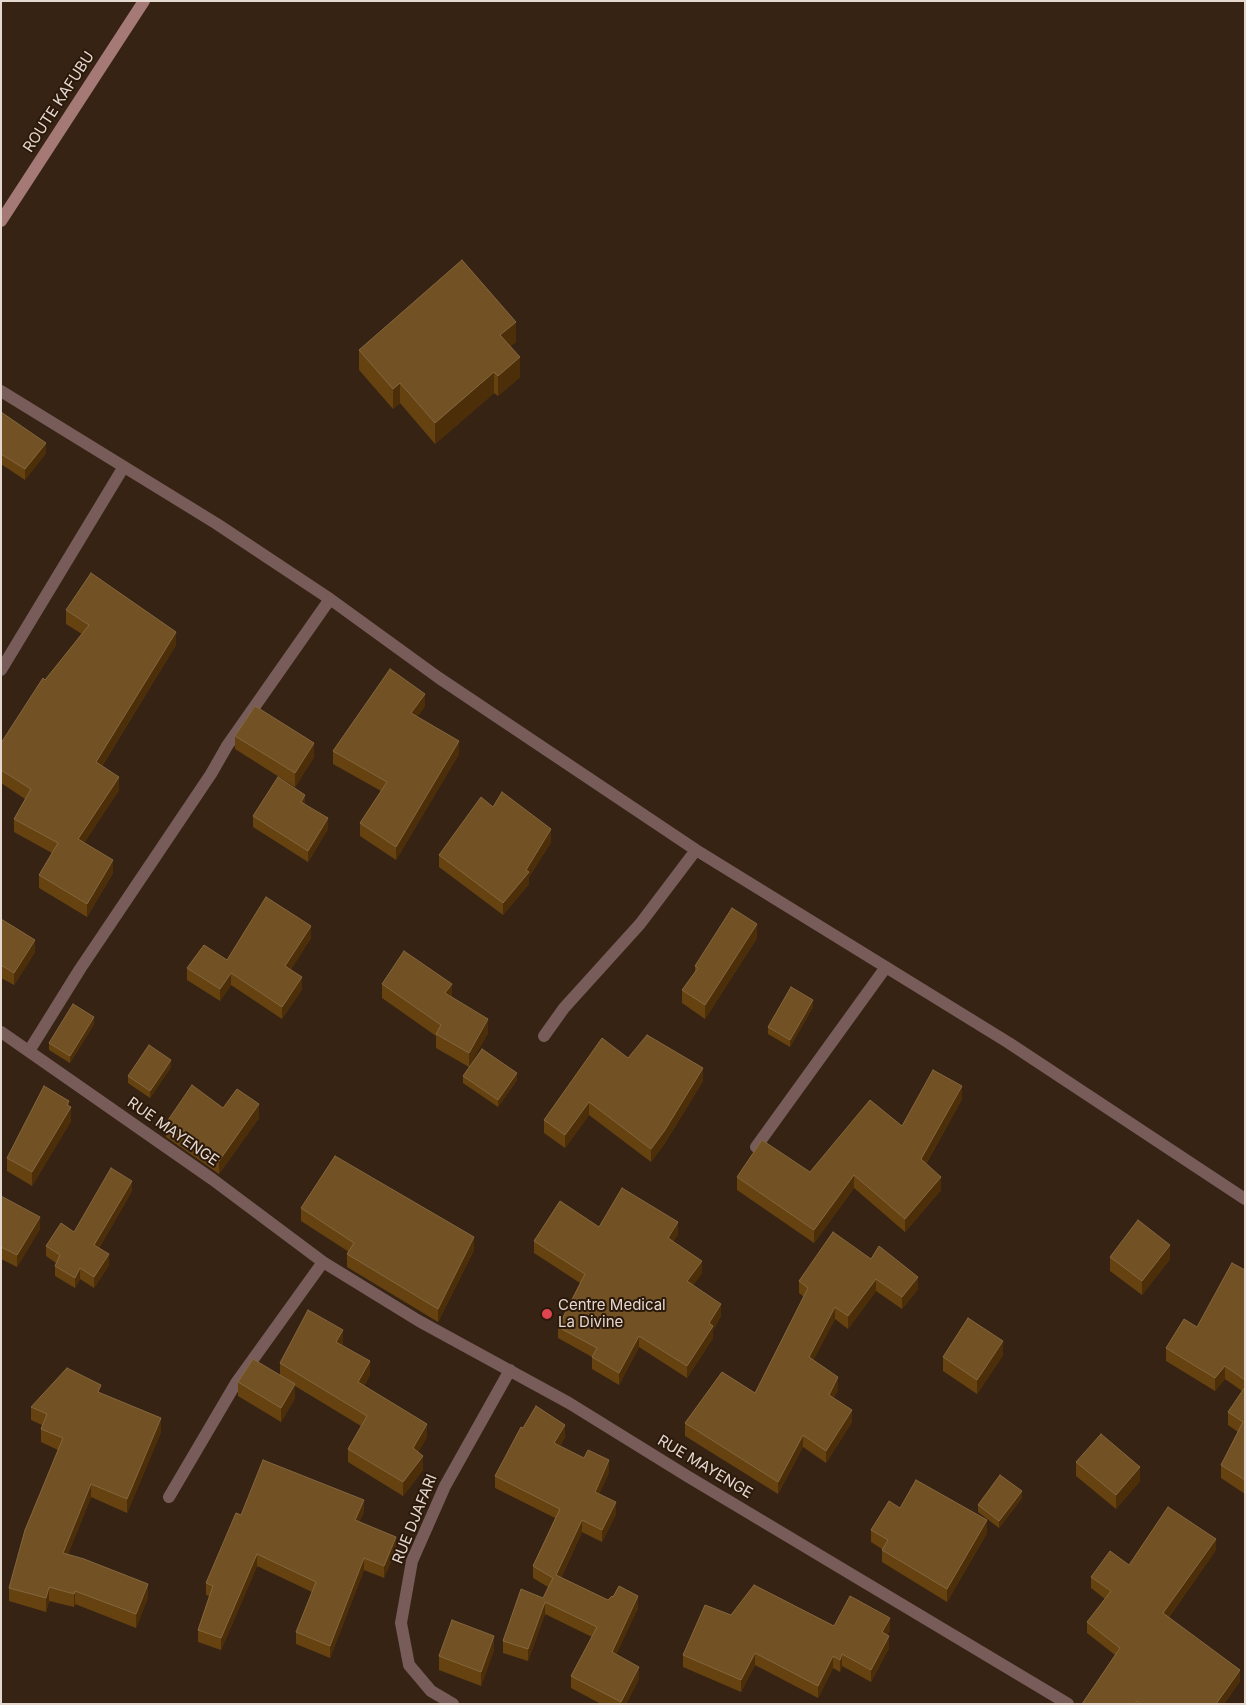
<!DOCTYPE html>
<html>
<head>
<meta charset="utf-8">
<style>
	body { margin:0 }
	#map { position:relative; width:1246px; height:1705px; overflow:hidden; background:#362314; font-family:Inter,sans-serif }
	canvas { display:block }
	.frame { position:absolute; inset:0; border:2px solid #e5d8cf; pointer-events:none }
</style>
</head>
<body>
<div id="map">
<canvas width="1246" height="1705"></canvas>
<div class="frame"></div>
</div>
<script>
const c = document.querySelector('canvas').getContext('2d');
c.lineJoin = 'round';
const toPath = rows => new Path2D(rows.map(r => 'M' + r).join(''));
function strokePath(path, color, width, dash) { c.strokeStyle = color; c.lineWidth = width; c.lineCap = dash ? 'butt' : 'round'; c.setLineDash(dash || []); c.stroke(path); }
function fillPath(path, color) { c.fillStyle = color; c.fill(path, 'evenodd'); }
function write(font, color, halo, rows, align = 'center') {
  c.font = font + ' Inter,sans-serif'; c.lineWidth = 4; c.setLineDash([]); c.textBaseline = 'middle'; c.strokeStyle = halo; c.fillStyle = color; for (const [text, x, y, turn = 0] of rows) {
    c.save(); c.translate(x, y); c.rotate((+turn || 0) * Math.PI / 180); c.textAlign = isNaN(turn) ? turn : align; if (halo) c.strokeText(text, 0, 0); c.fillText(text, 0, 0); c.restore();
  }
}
strokePath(toPath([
	[1,391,217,524,330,599,439,678,696,850,1009,1043,1245,1199],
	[1,670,123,468],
	[1,1032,212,1179,323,1262,419,1321,569,1403,687,1476,1068,1704],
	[544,1036,564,1008,640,924,696,850],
	[29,1051,80,969,211,774,227,746,330,599],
	[756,1147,886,967],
	[169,1497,236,1383,323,1262],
	[453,1704,431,1691,409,1665,401,1623,412,1561,445,1486,510,1370]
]), '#775c5a', 12);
strokePath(toPath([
	[1,221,144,1]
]), '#a47976', 12);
fillPath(toPath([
	[516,342,510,346,520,377,498,396,494,393,435,444,400,403,393,409,359,370,359,350],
	[1,412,46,453,25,480,1,464],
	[66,610,176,645,102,766,119,790,84,843,113,873,87,917,39,888,39,875,52,853,14,832,14,819,25,799,1,783,1,743,45,680,82,634,66,624],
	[425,706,417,717,459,754,396,860,360,836,360,823,381,791,333,764,333,751],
	[235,736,314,757,295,787,235,749],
	[493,807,551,842,529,877,529,884,503,915,439,867,439,855],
	[253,816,328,829,308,862,253,827],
	[1,919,35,952,14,985,1,978],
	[311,938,291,969,302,989,282,1019,231,985,220,1001,187,980,187,968,227,960],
	[757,938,705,1019,682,1003,682,990,695,972,695,966],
	[382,984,452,997,488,1033,469,1067,436,1048,436,1036,382,998],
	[813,1007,790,1047,768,1034,768,1027],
	[94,1024,70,1063,49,1050,49,1043],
	[628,1058,703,1081,665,1143,651,1162,589,1115,565,1148,544,1133,544,1120],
	[171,1067,150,1098,128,1083,128,1076],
	[463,1076,517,1080,498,1107,463,1083],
	[962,1099,926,1164,941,1190,905,1232,854,1188,814,1243,737,1190,737,1177,810,1172,902,1126],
	[69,1106,71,1121,32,1186,7,1171,7,1158],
	[223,1108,259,1118,219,1174,166,1137,166,1123],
	[132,1191,99,1248,109,1265,94,1288,80,1279,75,1288,55,1276,55,1266,56,1263,46,1256,46,1246,74,1232],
	[1,1196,40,1229,17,1267,1,1259],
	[301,1208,474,1250,438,1322,347,1267,347,1254,349,1252,301,1221],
	[599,1227,678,1234,673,1242,702,1273,693,1285,721,1316,713,1330,713,1338,687,1378,639,1347,619,1385,592,1369,592,1357,558,1338,558,1327,580,1283,534,1253,534,1241],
	[1110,1257,1170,1259,1142,1295,1110,1271],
	[871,1259,918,1289,902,1309,876,1291,848,1329,835,1319,813,1360,838,1390,833,1398,852,1422,826,1463,803,1447,778,1494,685,1436,685,1423,755,1393,804,1297,799,1293,799,1281],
	[1245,1270,1245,1494,1221,1478,1221,1465,1238,1432,1228,1425,1228,1412,1242,1391,1225,1379,1215,1391,1166,1361,1166,1348,1197,1327],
	[343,1344,342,1345,370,1375,364,1386,427,1437,418,1452,423,1470,403,1496,348,1462,348,1449,361,1426,295,1386,295,1398,281,1422,238,1396,238,1382,280,1376,280,1363],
	[1003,1355,977,1394,943,1371,943,1357],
	[101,1393,161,1432,127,1513,91,1497,68,1554,148,1597,136,1628,75,1604,74,1607,49,1601,46,1612,9,1601,9,1588,58,1450,41,1442,41,1429,42,1425,31,1420,31,1407],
	[523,1428,565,1437,560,1446,609,1472,599,1494,616,1514,602,1542,582,1532,561,1578,608,1600,638,1608,616,1654,639,1679,626,1704,601,1704,571,1688,571,1676,592,1637,545,1614,528,1661,503,1653,503,1641,543,1598,548,1587,533,1578,533,1566,555,1518,495,1488,495,1476],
	[1076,1462,1140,1481,1116,1509,1076,1476],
	[1022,1498,999,1528,978,1512,978,1505],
	[900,1508,987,1533,947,1602,882,1562,882,1549,871,1542,871,1530],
	[364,1512,359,1522,396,1549,384,1578,364,1570,330,1658,296,1644,296,1632,312,1592,257,1566,221,1650,198,1642,198,1630,209,1596,206,1595,206,1583,241,1515],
	[1216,1550,1169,1617,1240,1681,1224,1704,1082,1704,1115,1655,1087,1633,1087,1622,1105,1599,1091,1588,1091,1577,1129,1565],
	[731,1615,834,1626,890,1630,887,1635,889,1648,871,1682,842,1666,840,1672,833,1668,818,1698,755,1665,741,1692,683,1667,683,1655],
	[494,1650,481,1686,439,1670,439,1656]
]), '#65420f');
fillPath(toPath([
	[516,322,516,342,500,355,500,335],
	[520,357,520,377,498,396,498,376],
	[494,372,494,393,435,444,435,423],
	[400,383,400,403,393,409,393,389],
	[46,443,46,453,25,480,25,469],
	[176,632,176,645,96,775,96,762],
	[425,694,425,706,411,725,411,713],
	[459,741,459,754,396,860,396,847],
	[314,743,314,757,295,787,295,773],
	[119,777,119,790,78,852,78,839],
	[305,795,305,807,301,802],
	[328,818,328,829,308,862,308,851],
	[551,829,551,842,529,877,529,884,503,915,503,903,526,870],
	[113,860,113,873,87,917,87,904],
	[757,924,757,938,705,1019,705,1005],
	[311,926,311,938,285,978,285,966],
	[35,940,35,952,14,985,14,973],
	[231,973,231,985,220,1001,220,989],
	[302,977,302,989,282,1019,282,1007],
	[452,984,452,997,445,993],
	[813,1000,813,1007,790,1047,790,1040],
	[94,1017,94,1024,70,1063,70,1056],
	[488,1019,488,1033,469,1067,469,1053],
	[171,1060,171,1067,150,1098,150,1091],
	[703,1068,703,1081,665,1143,651,1162,651,1149],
	[517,1073,517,1080,498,1107,498,1100],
	[962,1086,962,1099,921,1172,921,1159],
	[69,1101,69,1111,71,1107,71,1121,32,1186,32,1172],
	[589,1102,589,1115,565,1148,565,1135],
	[259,1104,259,1118,219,1174,219,1161],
	[854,1175,854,1188,814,1243,814,1230],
	[941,1177,941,1190,905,1232,905,1219],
	[132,1181,132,1191,94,1256,94,1245],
	[40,1217,40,1229,17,1267,17,1255],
	[678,1222,678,1234,668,1250,668,1238],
	[474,1237,474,1250,438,1322,438,1309],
	[1170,1245,1170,1259,1142,1295,1142,1281],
	[109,1254,109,1265,94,1288,94,1277],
	[702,1261,702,1273,687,1293,687,1281],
	[80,1268,80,1279,75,1288,75,1278],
	[918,1277,918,1289,902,1309,902,1297],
	[876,1279,876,1291,848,1329,848,1316],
	[721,1304,721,1316,713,1330,713,1338,687,1378,687,1366,709,1323],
	[835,1307,835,1319,809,1369,809,1357],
	[343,1330,343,1344,336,1355,336,1342],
	[639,1336,639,1347,619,1385,619,1373],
	[1003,1341,1003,1355,977,1394,977,1380],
	[370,1361,370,1375,358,1396,358,1382],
	[1225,1366,1225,1379,1215,1391,1215,1378],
	[838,1377,838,1390,829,1407,829,1395],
	[295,1384,295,1398,281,1422,281,1408],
	[852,1410,852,1422,826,1463,826,1451],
	[161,1418,161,1432,127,1513,127,1499],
	[427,1424,427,1437,413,1462,413,1448],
	[565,1425,565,1437,554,1456,554,1443],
	[803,1435,803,1447,778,1494,778,1482],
	[423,1456,423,1470,403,1496,403,1482],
	[609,1460,609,1472,595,1504,595,1492],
	[1140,1467,1140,1481,1116,1509,1116,1495],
	[91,1484,91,1497,63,1566,63,1553],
	[1022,1491,1022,1498,999,1528,999,1521],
	[364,1500,364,1512,355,1532,355,1520],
	[616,1502,616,1514,602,1542,602,1530],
	[582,1520,582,1532,556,1588,556,1575],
	[987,1520,987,1533,947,1602,947,1589],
	[396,1537,396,1549,384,1578,384,1566],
	[1216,1539,1216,1550,1163,1625,1163,1613],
	[257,1554,257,1566,221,1650,221,1638],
	[364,1558,364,1570,330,1658,330,1646],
	[148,1584,148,1597,136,1628,136,1614],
	[49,1587,49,1601,46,1612,46,1598],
	[75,1591,75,1604,74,1607,74,1594],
	[638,1596,638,1608,612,1664,612,1652],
	[545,1602,545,1614,528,1661,528,1649],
	[890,1618,890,1630,882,1644,882,1632],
	[494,1636,494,1650,481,1686,481,1672],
	[889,1636,889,1648,871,1682,871,1670],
	[755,1653,755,1665,741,1692,741,1680],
	[842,1654,842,1666,840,1672,840,1660],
	[833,1656,833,1668,818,1698,818,1686],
	[639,1667,639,1679,626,1704,621,1704,621,1702],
	[1240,1670,1240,1681,1224,1704,1216,1704]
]), '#4c2f09');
const building = toPath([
	[462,260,516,322,500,335,520,357,498,376,494,372,435,423,400,383,393,389,359,350,462,260],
	[1,412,46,443,25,469,1,454,1,412],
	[91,573,176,632,96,762,119,777,78,839,113,860,87,904,39,875,58,843,14,819,31,789,1,770,1,743,43,678,45,680,89,625,66,610,91,573],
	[390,669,425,694,411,713,459,741,396,847,360,823,387,782,333,751,390,669],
	[255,706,314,743,295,773,235,736,255,706],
	[278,777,305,795,301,802,328,818,308,851,253,816,278,777],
	[502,792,551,829,526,870,529,872,503,903,439,855,481,797,493,807,502,792],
	[266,897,311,926,285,966,302,977,282,1007,231,973,220,989,187,968,204,945,227,960,266,897],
	[732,908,757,924,705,1005,682,990,698,968,695,966,732,908],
	[1,919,35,940,14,973,1,965,1,919],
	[404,951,452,984,445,993,488,1019,469,1053,436,1034,441,1025,382,984,404,951],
	[791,987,813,1000,790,1040,768,1027,791,987],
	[73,1004,94,1017,70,1056,49,1043,73,1004],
	[647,1035,703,1068,665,1130,651,1149,589,1102,565,1135,544,1120,602,1038,628,1058,647,1035],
	[149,1045,171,1060,150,1091,128,1076,149,1045],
	[482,1049,517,1073,498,1100,463,1076,482,1049],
	[933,1070,962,1086,921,1159,941,1177,905,1219,854,1175,814,1230,737,1177,762,1140,810,1172,870,1100,902,1126,933,1070],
	[192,1085,223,1108,237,1089,259,1104,219,1161,166,1123,192,1085],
	[44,1086,69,1101,67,1105,71,1107,32,1172,7,1158,44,1086],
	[335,1156,474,1237,438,1309,347,1254,354,1243,301,1208,335,1156],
	[111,1168,132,1181,94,1245,109,1254,94,1277,80,1268,75,1278,55,1266,60,1255,46,1246,61,1223,74,1232,111,1168],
	[622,1188,678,1222,668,1238,702,1261,687,1281,721,1304,709,1323,713,1326,687,1366,639,1336,619,1373,592,1357,597,1348,558,1327,585,1274,534,1241,560,1201,599,1227,622,1188],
	[1,1196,40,1217,17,1255,1,1247,1,1196],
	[1138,1220,1170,1245,1142,1281,1110,1257,1138,1220],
	[833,1232,871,1259,879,1246,918,1277,902,1297,876,1279,848,1316,835,1307,809,1357,838,1377,829,1395,852,1410,826,1451,803,1435,778,1482,685,1423,722,1372,755,1393,808,1288,799,1281,833,1232],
	[1232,1263,1245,1270,1245,1380,1225,1366,1215,1378,1166,1348,1184,1319,1197,1327,1232,1263],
	[308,1310,343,1330,336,1342,370,1361,358,1382,427,1424,413,1448,423,1456,403,1482,348,1449,367,1416,280,1363,308,1310],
	[968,1318,1003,1341,977,1380,943,1357,968,1318],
	[253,1359,295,1384,281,1408,238,1382,253,1359],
	[67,1368,101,1385,98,1392,161,1418,127,1499,91,1484,63,1553,84,1559,148,1584,136,1614,75,1591,74,1594,49,1587,46,1598,9,1588,25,1530,63,1438,41,1429,47,1414,31,1407,67,1368],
	[1245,1387,1245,1480,1221,1465,1243,1422,1228,1412,1245,1387],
	[536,1406,565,1425,554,1443,584,1458,588,1450,609,1460,595,1492,616,1502,602,1530,582,1520,556,1575,608,1600,612,1596,613,1597,619,1586,638,1596,612,1652,639,1667,621,1702,571,1676,597,1627,545,1602,528,1649,503,1641,521,1589,543,1598,553,1578,533,1566,560,1509,495,1476,521,1427,523,1428,536,1406],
	[1101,1434,1140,1467,1116,1495,1076,1462,1101,1434],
	[263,1460,364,1500,355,1520,396,1537,384,1566,364,1558,330,1646,296,1632,316,1582,257,1554,221,1638,198,1630,213,1586,206,1583,236,1513,241,1515,263,1460],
	[1000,1475,1022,1491,999,1521,978,1505,1000,1475],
	[916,1480,987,1520,947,1589,882,1550,888,1540,871,1530,889,1501,900,1508,916,1480],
	[1168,1507,1216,1539,1163,1613,1240,1670,1216,1704,1141,1704,1137,1701,1135,1704,1082,1704,1120,1648,1087,1622,1111,1591,1091,1577,1110,1551,1129,1565,1168,1507],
	[754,1585,834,1626,850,1596,890,1618,882,1632,889,1636,871,1670,842,1654,840,1660,833,1656,818,1686,755,1653,741,1680,683,1655,705,1605,731,1615,754,1585],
	[452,1620,494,1636,481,1672,439,1656,452,1620]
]);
fillPath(building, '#725224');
strokePath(building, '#84673f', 1);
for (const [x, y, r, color] of [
	[547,1314,6,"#e0444e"]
]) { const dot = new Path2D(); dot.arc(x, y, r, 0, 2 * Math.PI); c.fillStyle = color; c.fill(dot); strokePath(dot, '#2b190b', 2); }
write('15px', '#e5d8cf', '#2b190b', [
	["ROUTE KAFUBU",59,102,-57],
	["RUE MAYENGE",173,1132,35],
	["RUE MAYENGE",705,1467,31],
	["RUE DJAFARI",415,1519,-68]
]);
write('15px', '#e5d8cf', '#2b190b', [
	["Centre Medical",558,1305],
	["La Divine",558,1322]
], 'left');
</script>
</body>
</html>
